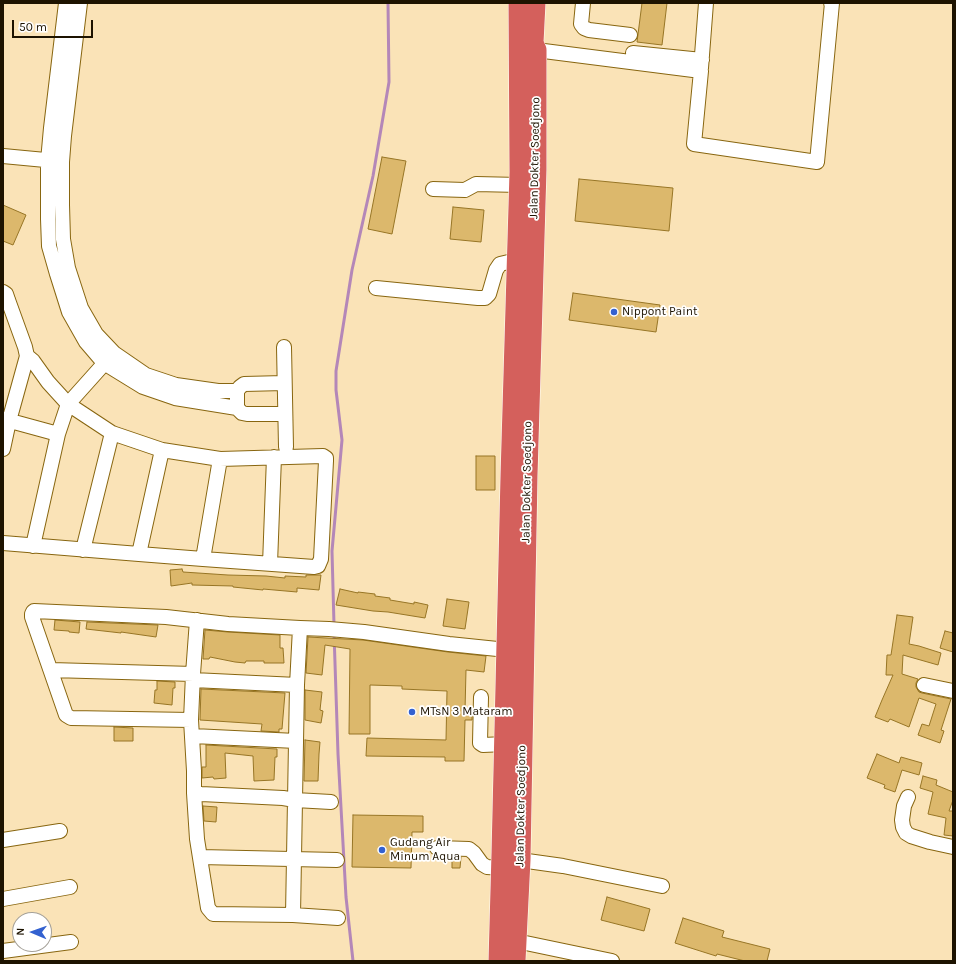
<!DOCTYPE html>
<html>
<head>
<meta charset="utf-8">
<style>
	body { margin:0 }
	#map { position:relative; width:956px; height:964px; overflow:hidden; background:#fae3b7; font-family:Karla,sans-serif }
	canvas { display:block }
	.frame { position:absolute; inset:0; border:4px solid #1d1300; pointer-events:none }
	.north { position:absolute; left:12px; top:912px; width:40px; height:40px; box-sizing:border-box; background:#fff; border:1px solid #a5a199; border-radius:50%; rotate:272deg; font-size:11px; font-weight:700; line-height:16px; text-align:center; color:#1d1300 }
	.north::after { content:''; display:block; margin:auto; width:14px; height:18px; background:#3361d0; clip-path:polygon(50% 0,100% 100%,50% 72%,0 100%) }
	.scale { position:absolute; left:12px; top:20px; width:81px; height:18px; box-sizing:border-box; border:2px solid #1d1300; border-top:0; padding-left:5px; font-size:12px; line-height:14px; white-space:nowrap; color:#1d1300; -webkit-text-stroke:3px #fff; paint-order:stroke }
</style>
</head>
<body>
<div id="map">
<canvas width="956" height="964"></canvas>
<div class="frame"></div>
<div class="north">N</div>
<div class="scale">50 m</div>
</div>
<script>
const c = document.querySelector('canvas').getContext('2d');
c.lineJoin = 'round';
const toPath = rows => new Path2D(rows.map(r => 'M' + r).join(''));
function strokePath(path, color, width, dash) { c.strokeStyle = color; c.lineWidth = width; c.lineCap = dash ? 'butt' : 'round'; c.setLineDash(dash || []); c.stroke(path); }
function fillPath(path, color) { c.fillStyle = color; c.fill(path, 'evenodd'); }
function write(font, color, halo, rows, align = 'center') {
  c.font = font + ' Karla,sans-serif'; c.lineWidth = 3.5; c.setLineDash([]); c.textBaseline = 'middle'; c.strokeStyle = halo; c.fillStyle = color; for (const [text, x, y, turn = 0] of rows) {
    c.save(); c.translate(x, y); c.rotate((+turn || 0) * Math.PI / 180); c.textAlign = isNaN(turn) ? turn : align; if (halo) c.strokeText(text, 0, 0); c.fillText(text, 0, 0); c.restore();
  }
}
strokePath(toPath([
	[334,625,332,551,342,440,336,390,336,371,352,270,373,176,389,82,388,3],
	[334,633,338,754,346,897,353,961]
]), '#b487b8', 3);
const building = toPath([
	[642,3,667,3,662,45,637,42,642,3],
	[382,157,406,161,392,234,368,229,382,157],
	[579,179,673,188,669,231,575,221,579,179],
	[3,205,26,215,13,245,3,241,3,205],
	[453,207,484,210,481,242,450,239,453,207],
	[573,293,660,305,656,332,569,320,573,293],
	[476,456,495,456,495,490,476,490,476,456],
	[182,569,183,572,228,575,266,576,285,578,285,576,306,577,306,575,321,575,319,590,297,588,297,592,263,589,263,590,233,587,233,586,192,585,192,583,171,586,170,570,182,569],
	[340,589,358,593,358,592,375,594,375,596,390,598,390,600,414,604,414,602,428,605,425,618,388,612,373,611,336,605,340,589],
	[447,599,469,602,465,629,443,626,447,599],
	[897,615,913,617,909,644,919,646,941,653,938,665,903,655,902,674,918,679,916,683,916,687,919,692,922,693,951,699,941,730,944,731,940,743,918,735,922,724,929,726,936,704,919,698,909,727,890,719,888,722,875,717,882,700,893,675,886,675,887,655,891,655,897,615],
	[55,620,80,622,79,633,69,632,69,631,54,630,55,620],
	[87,622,158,625,156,637,121,632,121,633,86,629,87,622],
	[205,630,228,632,280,635,280,648,283,648,284,663,264,663,264,661,246,661,245,663,235,662,210,657,209,659,203,659,205,630],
	[945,631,953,633,953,652,940,648,945,631],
	[308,637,363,640,448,652,486,656,484,672,466,670,465,711,472,711,472,720,465,720,464,761,445,761,445,757,366,756,367,738,446,740,447,691,402,689,402,686,370,685,370,734,349,734,350,649,325,645,322,675,306,673,308,637],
	[157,681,175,682,175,688,173,688,172,705,154,703,155,690,157,690,157,681],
	[201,689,285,693,282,729,279,729,279,732,261,731,262,724,200,720,201,689],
	[305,690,322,692,320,710,323,711,321,723,305,720,305,690],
	[114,727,133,728,133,741,114,741,114,727],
	[305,740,320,742,319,754,318,781,304,781,305,740],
	[206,745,277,749,277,757,275,757,274,780,254,781,253,756,225,753,226,778,214,779,213,777,202,778,202,767,206,767,206,745],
	[877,754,899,763,901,757,922,763,919,775,902,770,895,792,884,788,885,785,867,778,877,754],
	[923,776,937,780,936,785,953,792,953,800,949,811,953,811,953,836,944,835,946,818,928,814,933,792,920,788,923,776],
	[203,806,217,807,216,822,204,821,203,806],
	[353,815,423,816,423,832,412,832,411,868,352,867,353,815],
	[452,857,461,857,460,868,452,868,452,857],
	[607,897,650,909,644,931,601,920,607,897],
	[683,918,724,931,722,937,770,949,767,961,745,961,717,954,716,956,675,943,683,918]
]);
fillPath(building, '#dcb86c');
strokePath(building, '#977525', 1);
const minor = toPath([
	[66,3,51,128,48,161,48,219,49,246,57,274,69,312,86,342,104,363,143,387,175,398,237,408],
	[80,3,64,136,62,162,62,205,63,239,68,268,81,308,96,334,114,353,146,375,176,385,218,391,237,391],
	[583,3,581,24,584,28,589,30,630,35],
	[536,50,701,71,694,144,817,162,832,3,831,3],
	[633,53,702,60],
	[701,68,706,3],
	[3,156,56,161],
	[433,189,465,190,476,184,519,185],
	[376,288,478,298,485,298,489,294,496,270,500,264,517,260],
	[3,292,6,294,8,300,25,347,27,356,33,361,48,382,68,404,112,433,162,450,220,459,323,456,326,458,326,461,321,559,318,566,314,567,203,559,139,554,3,543],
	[284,347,286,447],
	[284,383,244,384,240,387,237,391,237,408,242,413,247,414,285,414],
	[3,419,58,434],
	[3,449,9,421,27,356],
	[33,546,58,434,68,404,111,356],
	[83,550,112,433],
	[139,554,162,450],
	[203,559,220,459],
	[270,564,274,457],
	[197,620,193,674,191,720,194,771,194,793,201,794,283,798,295,800,297,685,300,628],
	[51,670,193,674],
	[193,680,297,685],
	[924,685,953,691],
	[481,697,480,743,483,745,505,744],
	[191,720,71,718,66,715,32,617,32,614,33,612,34,611,166,617,228,624,300,628,329,629,364,632,449,644,507,650],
	[193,736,296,741],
	[194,793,197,839,208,908,213,914,293,915,295,800,331,802],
	[908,797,904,806,902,820,903,827,906,833,911,836,930,842,953,847],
	[3,840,60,831],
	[437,848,469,849,474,853,482,864,487,867,502,868],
	[200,857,337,860],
	[513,859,563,866,662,886],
	[3,899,70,887],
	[293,915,338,918],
	[516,941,612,961],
	[3,951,71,942]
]);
const highway = toPath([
	[499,961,502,853,511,476,520,172,519,3],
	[515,961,520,860,527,476,536,170,536,50,533,43,535,3]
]);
strokePath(minor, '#886610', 16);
strokePath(highway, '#fff', 22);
strokePath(minor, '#fff', 14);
strokePath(highway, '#d4605c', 21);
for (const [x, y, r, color] of [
	[614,312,4,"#3361d0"],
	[412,712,4,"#3361d0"],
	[382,850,4,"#3361d0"]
]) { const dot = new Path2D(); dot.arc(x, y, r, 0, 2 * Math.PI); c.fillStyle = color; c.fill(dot); strokePath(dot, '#fff', 1.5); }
write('12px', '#1d1300', '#fff', [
	["Jalan Dokter Soedjono",535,158,-89],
	["Jalan Dokter Soedjono",527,482,-89],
	["Jalan Dokter Soedjono",521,806,-89]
]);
write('12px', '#1d1300', '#fff', [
	["Nippont Paint",622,312],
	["MTsN 3 Mataram",420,712],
	["Gudang Air",390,843],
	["Minum Aqua",390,857]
], 'left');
</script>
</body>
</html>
